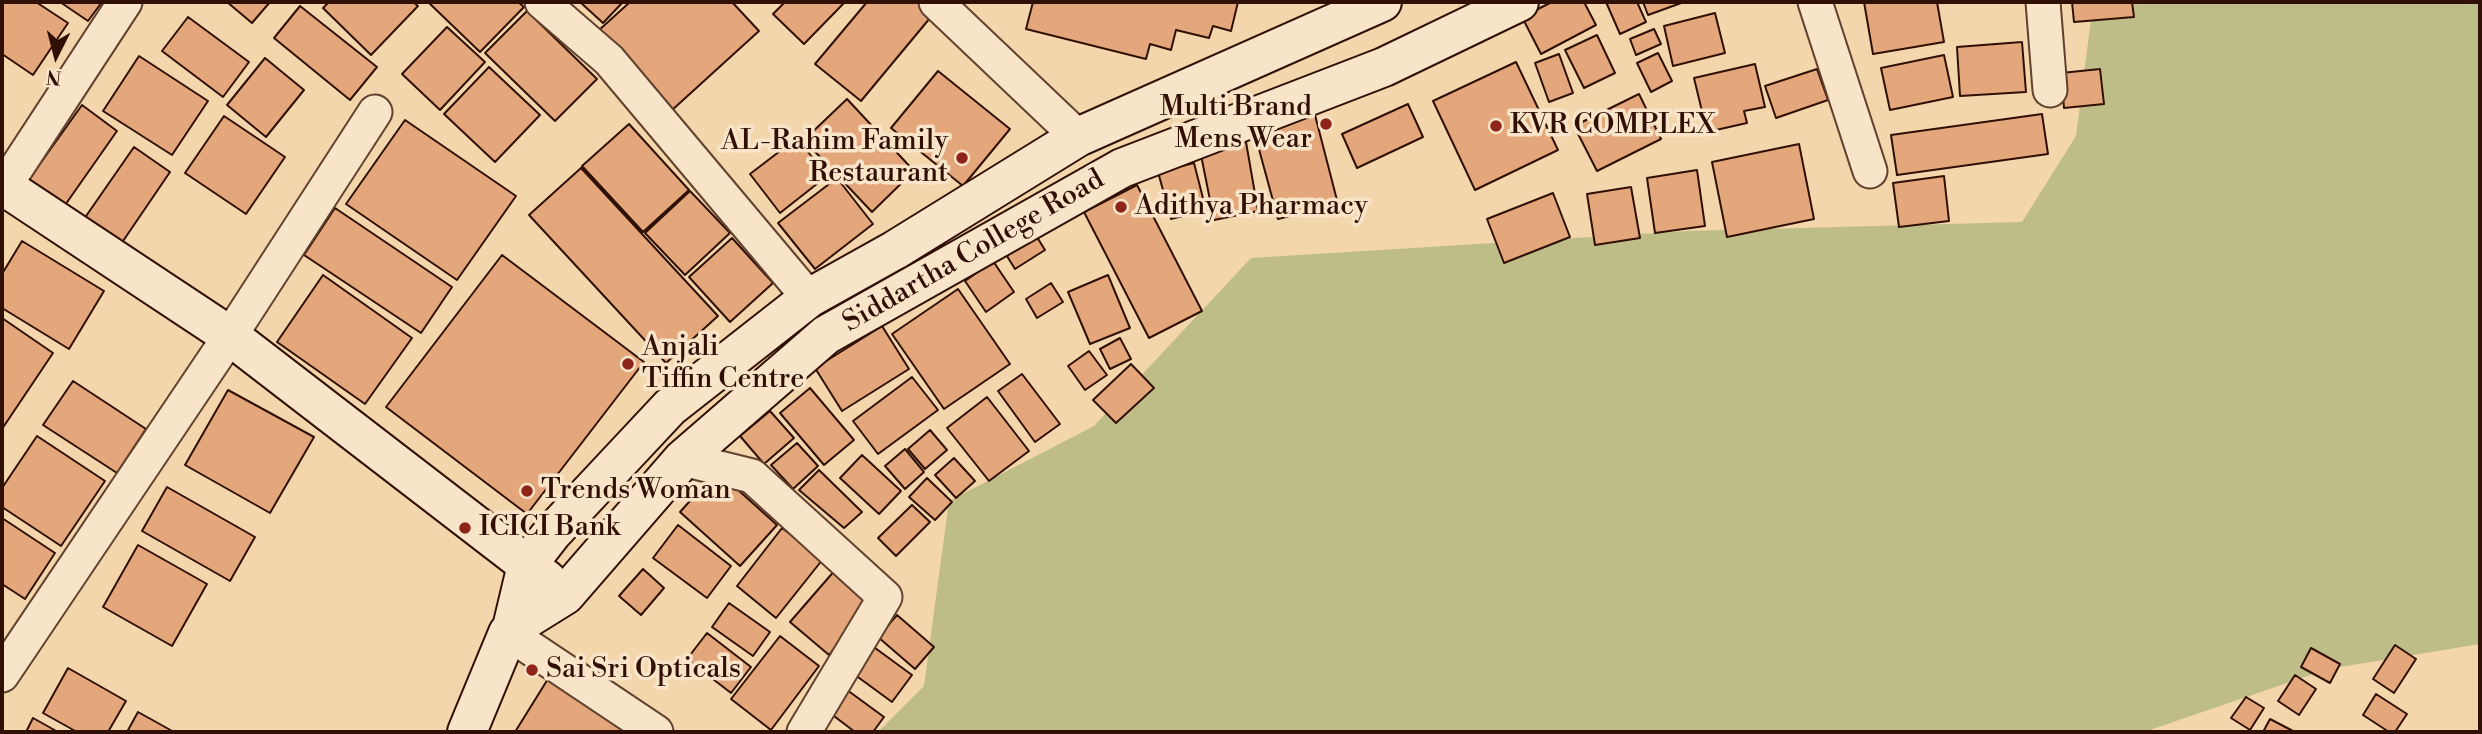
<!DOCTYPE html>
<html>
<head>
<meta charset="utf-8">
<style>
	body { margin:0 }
	#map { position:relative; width:2482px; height:734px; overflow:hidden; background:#f4d6ac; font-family:"Libre Bodoni",serif }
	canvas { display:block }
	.frame { position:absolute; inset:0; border:4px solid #301004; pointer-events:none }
	.north { position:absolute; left:21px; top:21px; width:70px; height:70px; -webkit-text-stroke:5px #f8e4c9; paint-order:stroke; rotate:186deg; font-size:19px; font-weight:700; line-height:28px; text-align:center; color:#301004 }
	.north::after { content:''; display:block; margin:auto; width:24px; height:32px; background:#301004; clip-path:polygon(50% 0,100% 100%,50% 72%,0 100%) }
</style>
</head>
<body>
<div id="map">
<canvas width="2482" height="734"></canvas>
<div class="frame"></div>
<div class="north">N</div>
</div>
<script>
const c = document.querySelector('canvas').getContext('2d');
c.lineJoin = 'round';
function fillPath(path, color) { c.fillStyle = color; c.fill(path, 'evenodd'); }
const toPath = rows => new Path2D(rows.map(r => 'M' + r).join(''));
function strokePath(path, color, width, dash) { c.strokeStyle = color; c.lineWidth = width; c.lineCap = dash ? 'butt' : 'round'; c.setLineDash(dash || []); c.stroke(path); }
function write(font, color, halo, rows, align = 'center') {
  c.font = font + ' "Libre Bodoni",serif'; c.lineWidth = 7; c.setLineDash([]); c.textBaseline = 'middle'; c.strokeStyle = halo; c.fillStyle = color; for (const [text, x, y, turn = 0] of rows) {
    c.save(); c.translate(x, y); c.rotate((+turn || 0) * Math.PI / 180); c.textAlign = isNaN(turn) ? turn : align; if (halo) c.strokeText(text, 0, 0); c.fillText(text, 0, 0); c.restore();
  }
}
fillPath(toPath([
	[2104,2,2480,2,2480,644,2328,669,2144,732,878,732,924,686,949,501,1094,426,1251,258,1688,231,2022,222,2076,136,2091,19]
]), '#bebd88');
const building = toPath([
	[2,2,36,2,68,23,33,75,2,54,2,2],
	[60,2,102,2,88,21,60,2],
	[227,2,270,2,252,23,227,2],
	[329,2,413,2,418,6,371,55,323,8,329,2],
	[428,2,518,2,524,7,480,52,428,2],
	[580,2,623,2,603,23,580,2],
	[630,2,732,2,759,31,671,111,598,31,630,2],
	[785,2,845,2,804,44,773,14,785,2],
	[867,2,923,2,935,12,861,101,815,64,867,2],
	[1033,2,1238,2,1231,31,1213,26,1209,38,1176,30,1171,50,1150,44,1146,59,1026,29,1033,2],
	[1552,2,1584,2,1596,25,1541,54,1522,17,1552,2],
	[1606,2,1637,2,1646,22,1620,34,1606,2],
	[1643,2,1684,2,1648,15,1643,2],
	[1864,2,1937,2,1944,42,1873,54,1864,2],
	[2072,2,2132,2,2134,17,2074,22,2072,2],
	[300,6,377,67,350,100,274,38,300,6],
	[527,11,597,79,555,121,485,53,527,11],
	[1715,13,1725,53,1673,66,1664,26,1715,13],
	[188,17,249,62,223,97,162,51,188,17],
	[447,27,485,62,440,110,402,74,447,27],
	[1654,29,1661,44,1636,55,1630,39,1654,29],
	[1597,35,1615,73,1584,88,1565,50,1597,35],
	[2022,42,2026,92,1960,96,1957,47,2022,42],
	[1658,53,1672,81,1651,92,1637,63,1658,53],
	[1559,54,1573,93,1549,102,1535,63,1559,54],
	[1944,55,1953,97,1890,110,1881,68,1944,55],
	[139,56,208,101,172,155,103,111,139,56],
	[265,58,304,90,266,137,227,105,265,58],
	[1516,62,1558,150,1475,190,1433,101,1516,62],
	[1755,64,1765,107,1744,111,1747,123,1707,132,1694,78,1755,64],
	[489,67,540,115,495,162,444,114,489,67],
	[1817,69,1828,100,1776,118,1765,86,1817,69],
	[2100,69,2104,104,2064,108,2061,73,2100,69],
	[938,71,1010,129,963,186,891,128,938,71],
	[1639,94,1661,139,1597,171,1574,126,1639,94],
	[847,99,914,171,872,212,804,140,847,99],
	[1408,104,1423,137,1357,168,1342,134,1408,104],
	[82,105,117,131,63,208,27,182,82,105],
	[2042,114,2048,154,1897,175,1891,135,2042,114],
	[1315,115,1338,204,1278,219,1254,131,1315,115],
	[224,116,285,157,246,214,185,173,224,116],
	[405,120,516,196,457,280,346,204,405,120],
	[629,124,689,190,643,232,582,166,629,124],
	[797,138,827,176,780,213,750,174,797,138],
	[1246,142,1258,211,1214,220,1200,150,1246,142],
	[1799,144,1814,219,1727,237,1712,162,1799,144],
	[134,147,170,172,121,244,84,219,134,147],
	[1194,163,1206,210,1171,219,1158,172,1194,163],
	[581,168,718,316,666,363,529,215,581,168],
	[1697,170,1705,226,1655,233,1647,178,1697,170],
	[1944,176,1949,221,1899,227,1893,183,1944,176],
	[837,178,873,224,815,269,778,223,837,178],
	[1137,185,1202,311,1149,338,1084,212,1137,185],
	[1631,187,1640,238,1595,245,1587,194,1631,187],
	[690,191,730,233,685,275,645,233,690,191],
	[1553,193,1570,237,1504,263,1487,219,1553,193],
	[335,208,452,287,421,333,304,255,335,208],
	[1032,229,1045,250,1015,269,1002,248,1032,229],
	[732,238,773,283,730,322,689,277,732,238],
	[22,241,104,291,69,349,2,308,2,274,22,241],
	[502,255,644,362,527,514,386,407,502,255],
	[993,261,1014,292,986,312,965,281,993,261],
	[323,275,412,338,365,404,277,342,323,275],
	[1108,275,1130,328,1090,344,1068,292,1108,275],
	[1051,283,1063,302,1037,318,1026,299,1051,283],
	[958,289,1010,364,944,409,892,334,958,289],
	[2,318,53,353,2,429,2,318],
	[882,326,909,369,842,411,815,368,882,326],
	[1120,338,1131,359,1110,369,1100,349,1120,338],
	[1089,351,1107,375,1085,390,1068,366,1089,351],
	[1131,364,1154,388,1116,423,1093,400,1131,364],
	[1022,374,1060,424,1035,442,998,391,1022,374],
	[912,377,938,410,878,454,853,421,912,377],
	[73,381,146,429,117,473,43,425,73,381],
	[810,388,854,440,824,465,780,413,810,388],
	[228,390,314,437,270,513,185,465,228,390],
	[987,397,1029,451,989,481,947,428,987,397],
	[770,411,794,438,764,464,740,436,770,411],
	[930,430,947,450,925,469,908,449,930,430],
	[37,436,105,481,61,546,2,507,2,488,37,436],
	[797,443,818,466,793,489,771,465,797,443],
	[905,449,924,472,905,489,885,466,905,449],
	[862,455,901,491,879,514,840,478,862,455],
	[954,458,975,481,956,498,935,475,954,458],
	[819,470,862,512,844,528,799,490,819,470],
	[717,471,777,525,740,566,680,512,717,471],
	[927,478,952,502,935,520,909,497,927,478],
	[167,487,255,537,230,581,142,531,167,487],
	[912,505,930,522,896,556,878,538,912,505],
	[2,518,55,553,25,599,2,584,2,518],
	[678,525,731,566,707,598,653,558,678,525],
	[782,528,823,559,776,618,737,586,782,528],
	[138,545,207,584,172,646,103,607,138,545],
	[643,569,664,588,641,615,619,596,643,569],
	[836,569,874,603,829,655,790,622,836,569],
	[729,603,770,632,753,656,712,627,729,603],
	[897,615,934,647,915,669,878,637,897,615],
	[707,633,751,667,731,693,687,659,707,633],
	[780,636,819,666,771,730,731,699,780,636],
	[871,645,912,675,892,702,851,672,871,645],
	[2395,645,2416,659,2394,693,2373,679,2395,645],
	[2311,648,2340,664,2330,683,2301,667,2311,648],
	[68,668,126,701,108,732,77,732,43,713,68,668],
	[551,674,633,732,515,732,551,674],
	[2295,675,2316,689,2299,715,2278,701,2295,675],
	[843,687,884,717,873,732,855,732,826,710,843,687],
	[2376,694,2407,714,2395,732,2389,732,2363,715,2376,694],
	[2246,697,2264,708,2250,730,2231,718,2246,697],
	[138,712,174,732,127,732,138,712],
	[33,718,58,732,26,732,33,718],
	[2270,719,2293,731,2293,732,2263,732,2270,719]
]);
fillPath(building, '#e3a77b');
strokePath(building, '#301004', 2);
const street = toPath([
	[542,2,609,60,809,298],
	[936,2,1078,137],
	[1815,2,1870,171],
	[2043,2,2050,90],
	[2,190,125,2],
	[683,459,752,476,885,597,804,732],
	[508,633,656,732],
	[2,675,230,336,375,112]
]);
const secondary = toPath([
	[2,185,230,336,547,580],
	[512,628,565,595,683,459,826,335,1122,168,1384,67,1519,2],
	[467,732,508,633,512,628,527,565,552,533,670,407,809,298,895,250,1078,137,1382,2]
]);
strokePath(street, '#61422e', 37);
strokePath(secondary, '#301004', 42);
strokePath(street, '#f8e4c9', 33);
strokePath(secondary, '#f8e4c9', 38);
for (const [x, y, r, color] of [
	[1326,124,7,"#8f2418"],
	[1496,126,7,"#8f2418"],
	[962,158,7,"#8f2418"],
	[1121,207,7,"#8f2418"],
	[628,364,7,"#8f2418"],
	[527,491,7,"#8f2418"],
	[465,528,7,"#8f2418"],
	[532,670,7,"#8f2418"]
]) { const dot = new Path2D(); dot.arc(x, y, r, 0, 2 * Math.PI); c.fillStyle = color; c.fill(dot); strokePath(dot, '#f8e4c9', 2.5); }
write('28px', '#301004', '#f8e4c9', [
	["Multi Brand",1312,108,"right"],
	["Mens Wear",1312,140,"right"],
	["KVR COMPLEX",1510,126],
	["AL-Rahim Family",948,142,"right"],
	["Restaurant",948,174,"right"],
	["Adithya Pharmacy",1135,207],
	["Anjali",642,348],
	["Tiffin Centre",642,380],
	["Trends Woman",541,491],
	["ICICI Bank",479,528],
	["Sai Sri Opticals",546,670]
], 'left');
write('28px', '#301004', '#f8e4c9', [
	["Siddartha College Road",974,252,-30]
]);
</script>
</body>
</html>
